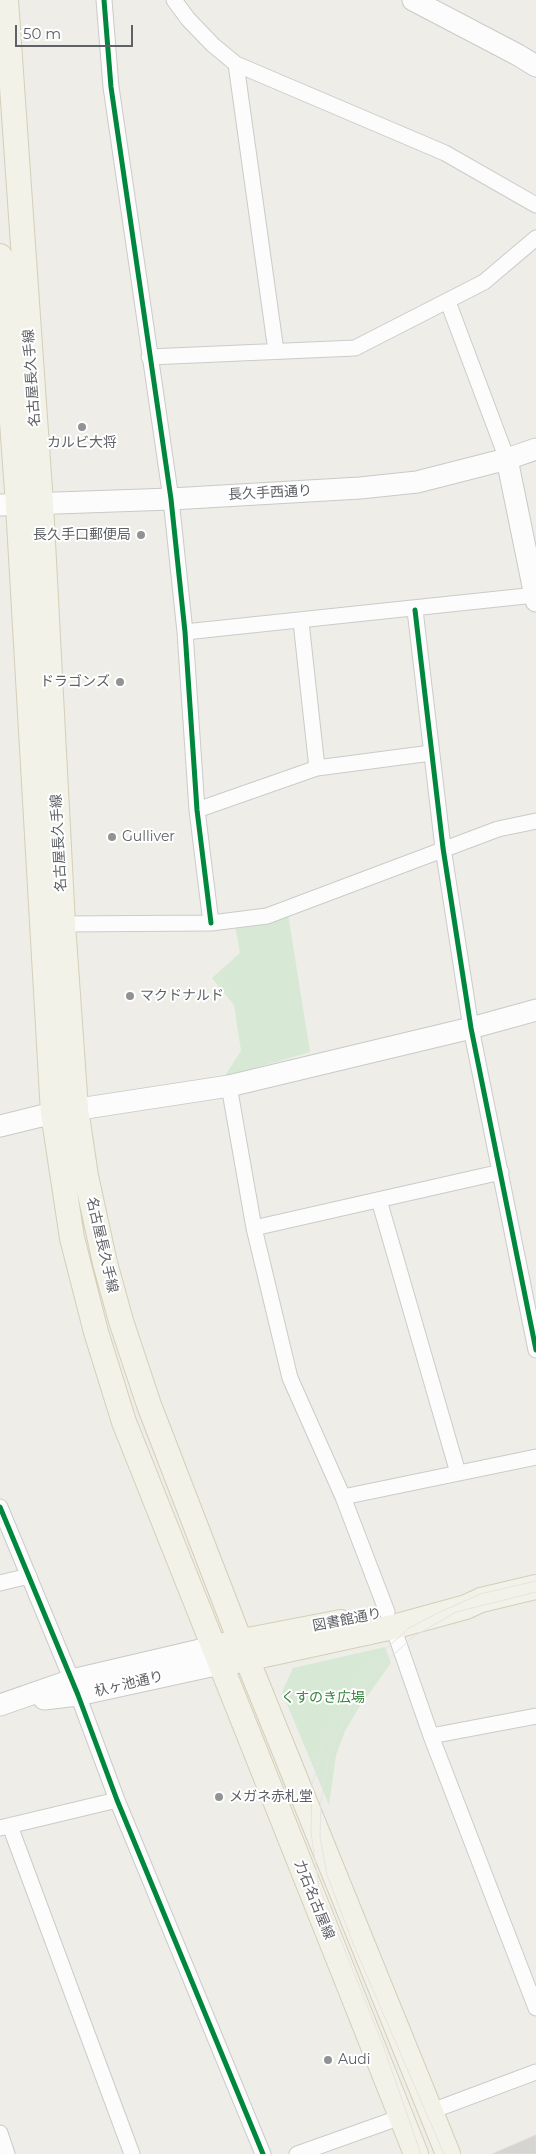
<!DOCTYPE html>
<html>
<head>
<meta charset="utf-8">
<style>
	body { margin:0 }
	#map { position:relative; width:536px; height:2154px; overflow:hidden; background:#eeede8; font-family:Montserrat,sans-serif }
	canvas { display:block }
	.scale { position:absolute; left:15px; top:25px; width:118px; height:22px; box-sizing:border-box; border:2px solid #5e6166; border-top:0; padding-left:6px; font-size:15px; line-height:18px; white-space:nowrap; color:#5e6166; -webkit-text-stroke:4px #fff; paint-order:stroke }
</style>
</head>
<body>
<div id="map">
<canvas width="536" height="2154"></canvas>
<div class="scale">50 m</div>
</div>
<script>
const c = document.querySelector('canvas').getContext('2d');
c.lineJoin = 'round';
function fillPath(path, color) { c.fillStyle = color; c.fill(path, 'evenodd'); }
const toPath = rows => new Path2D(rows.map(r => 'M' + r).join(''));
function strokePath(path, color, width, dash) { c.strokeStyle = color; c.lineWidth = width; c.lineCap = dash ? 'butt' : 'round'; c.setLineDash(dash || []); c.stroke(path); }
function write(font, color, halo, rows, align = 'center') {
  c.font = font + ' Montserrat,"Noto Sans JP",sans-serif'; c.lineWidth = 4; c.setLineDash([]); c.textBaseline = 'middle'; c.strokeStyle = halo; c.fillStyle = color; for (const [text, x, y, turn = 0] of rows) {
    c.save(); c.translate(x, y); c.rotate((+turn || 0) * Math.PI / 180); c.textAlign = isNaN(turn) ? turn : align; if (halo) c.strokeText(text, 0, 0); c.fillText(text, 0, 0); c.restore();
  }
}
fillPath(toPath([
	[288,914,310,1052,224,1077,241,1051,234,1005,212,978,240,953,235,925],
	[385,1647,391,1663,358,1709,345,1731,336,1755,329,1805,282,1692,293,1668]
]), '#d7e9d5');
const building = toPath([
	[536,2135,536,2154,492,2154,536,2135]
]);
fillPath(building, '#d5d4d1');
strokePath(building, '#dddcd8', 1);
const street = toPath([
	[104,0,111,87,171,499,185,632,197,810,211,923],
	[174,0,188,19,213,45,236,64,276,351],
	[236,64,445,153,536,205],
	[448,302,507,459],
	[149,357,355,348,484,282,536,238],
	[415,610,443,848,471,1028,536,1350],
	[301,622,317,768],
	[185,632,536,595],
	[197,810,317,768,431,753],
	[63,924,211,923,267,916,498,829,536,821],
	[229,1086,254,1228,290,1378,343,1497,387,1612],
	[379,1200,458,1473],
	[254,1228,501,1172],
	[343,1497,536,1457],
	[0,1507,78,1695,117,1800,263,2154],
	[0,1583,29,1576],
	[393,1627,431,1736,536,2008],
	[431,1736,536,1716],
	[10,1826,132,2154],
	[0,1828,117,1800],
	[429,2112,536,2072],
	[0,2133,7,2154],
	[297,2154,401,2117]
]);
const secondary = toPath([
	[413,0,518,55,536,66],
	[507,459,536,601],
	[0,505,171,499,360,488,417,482,507,459,536,449],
	[0,1126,53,1113,229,1086,471,1028,536,1010],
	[44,1699,78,1695,220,1664],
	[0,1705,72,1680,213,1647]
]);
const primary = toPath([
	[6,0,41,504,63,924,76,1109,86,1176,105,1263,121,1321,149,1405,247,1659,448,2154],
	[0,256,18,505,53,1113,72,1238,96,1332,124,1422,416,2154],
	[227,1644,341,1622],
	[232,1662,393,1627,466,1607,481,1600,536,1587]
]);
strokePath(street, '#cbcbca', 17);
strokePath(secondary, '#c9cac8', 23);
strokePath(primary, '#d5cfb7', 26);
strokePath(street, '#fcfcfc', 15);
strokePath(secondary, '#fcfcfc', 21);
strokePath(primary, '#f3f2e9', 24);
strokePath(toPath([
	[421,2154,383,2045,319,1886,311,1833,312,1785,324,1741,352,1687,378,1656,409,1628,440,1612,480,1594,536,1581],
	[444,2154,354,1946,327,1875,320,1837,321,1801,330,1750,354,1700,383,1664,413,1637,456,1612,536,1592]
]), '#e4e4e3', 1);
strokePath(toPath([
	[104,0,111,87,171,499,185,632,197,810,211,923],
	[415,610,443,848,471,1028,536,1350],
	[0,1507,78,1695,117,1800,263,2154]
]), '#00873e', 5);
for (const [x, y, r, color] of [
	[82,427,5,"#909294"],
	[141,535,5,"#909294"],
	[120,682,5,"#909294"],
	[112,837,5,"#909294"],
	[130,996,5,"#909294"],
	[219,1797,5,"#909294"],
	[328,2060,5,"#909294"]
]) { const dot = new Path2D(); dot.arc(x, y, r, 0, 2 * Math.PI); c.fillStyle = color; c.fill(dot); strokePath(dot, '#fff', 2); }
write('14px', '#5e6166', '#fff', [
	["名古屋長久手線",32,378,-94],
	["長久手西通り",270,493,-3],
	["名古屋長久手線",59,843,-93],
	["名古屋長久手線",102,1245,77],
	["図書館通り",347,1620,-11],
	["杁ヶ池通り",129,1684,-13],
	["力石名古屋線",314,1900,68]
]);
write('14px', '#5e6166', '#fff', [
	["カルビ大将",82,443,"center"],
	["長久手口郵便局",131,535,"right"],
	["ドラゴンズ",110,682,"right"],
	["Gulliver",122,837],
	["マクドナルド",140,996],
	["メガネ赤札堂",229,1797],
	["Audi",338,2060]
], 'left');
write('14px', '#378440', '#fff', [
	["くすのき広場",323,1698]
]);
</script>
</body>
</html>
